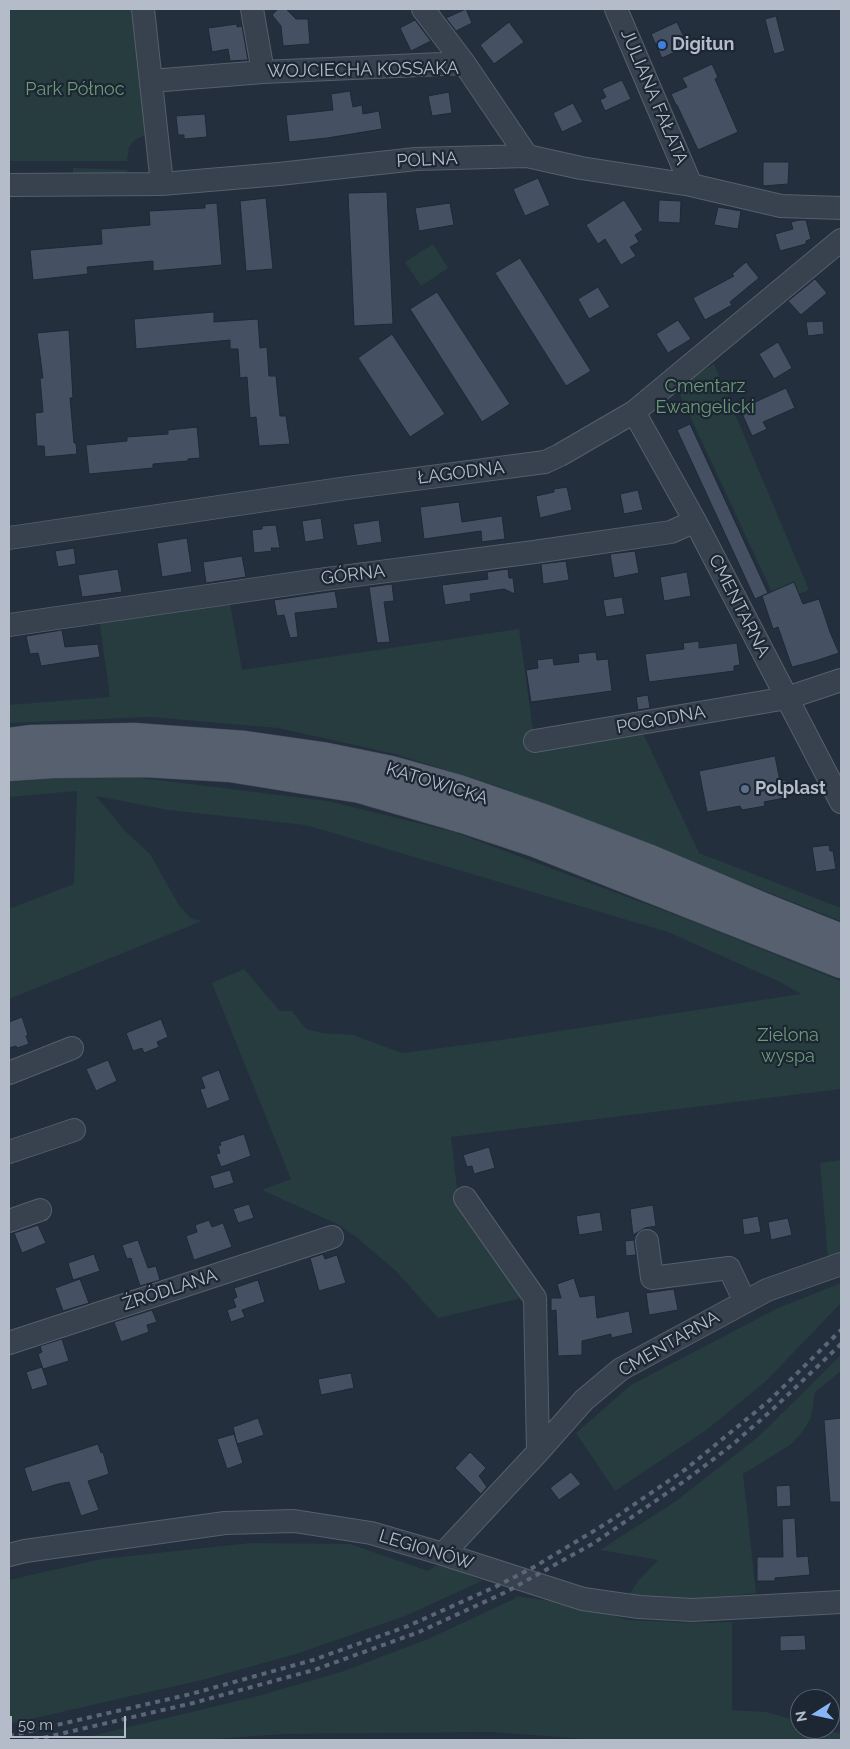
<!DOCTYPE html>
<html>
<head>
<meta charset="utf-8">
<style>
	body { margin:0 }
	#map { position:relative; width:850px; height:1749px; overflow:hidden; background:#242f3e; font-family:Raleway,sans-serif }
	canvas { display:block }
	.frame { position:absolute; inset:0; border:10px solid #b4bcc9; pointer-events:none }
	.north { position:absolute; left:790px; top:1689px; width:50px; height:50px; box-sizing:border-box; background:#1d2633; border:1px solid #59626f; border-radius:50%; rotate:260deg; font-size:14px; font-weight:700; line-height:20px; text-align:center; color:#b4bcc9 }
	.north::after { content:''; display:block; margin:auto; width:18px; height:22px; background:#8ab4f8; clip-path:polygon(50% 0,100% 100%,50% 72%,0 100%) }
	.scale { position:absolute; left:10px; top:1716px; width:116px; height:22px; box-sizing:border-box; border:2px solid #b4bcc9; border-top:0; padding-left:6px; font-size:15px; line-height:18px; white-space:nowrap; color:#b4bcc9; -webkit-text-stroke:4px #1d2633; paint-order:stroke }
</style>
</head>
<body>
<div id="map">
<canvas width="850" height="1749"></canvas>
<div class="frame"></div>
<div class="north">N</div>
<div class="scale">50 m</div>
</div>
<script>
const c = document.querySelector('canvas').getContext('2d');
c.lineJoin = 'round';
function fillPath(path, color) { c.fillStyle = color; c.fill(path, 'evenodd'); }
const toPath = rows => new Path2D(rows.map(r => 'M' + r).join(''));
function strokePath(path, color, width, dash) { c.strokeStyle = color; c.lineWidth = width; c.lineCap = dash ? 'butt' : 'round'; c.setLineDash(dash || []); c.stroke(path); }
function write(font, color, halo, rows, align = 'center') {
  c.font = font + ' Raleway,sans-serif'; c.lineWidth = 4.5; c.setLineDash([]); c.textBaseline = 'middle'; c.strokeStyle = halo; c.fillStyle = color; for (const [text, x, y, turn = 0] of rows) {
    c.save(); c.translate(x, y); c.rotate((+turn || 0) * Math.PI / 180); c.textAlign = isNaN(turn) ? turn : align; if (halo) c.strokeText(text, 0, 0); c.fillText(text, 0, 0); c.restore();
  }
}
fillPath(toPath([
	[9,9,131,9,147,134,135,140,129,147,127,161,9,161],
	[73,168,127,170,127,179,73,177],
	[433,244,448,268,421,286,405,262],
	[714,364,809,590,777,603,676,386],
	[229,598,242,670,519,629,533,730,642,731,699,853,841,908,841,921,500,787,395,754,278,728,149,717,9,723,9,705,110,697,99,618],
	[72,776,142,778,328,801,454,832,686,919,841,981,841,1089,451,1137,458,1197,526,1297,438,1318,396,1271,355,1236,335,1223,262,1190,291,1179,212,983,244,969,280,1011,292,1011,306,1029,323,1033,353,1035,402,1053,494,1041,801,994,780,982,668,932,306,825,168,810,96,796,126,832,150,854,180,907,192,919,202,921,9,999,9,909,74,884,77,791,9,797,9,782],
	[841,1160,841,1255,828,1259,820,1163],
	[841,1283,841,1303,767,1380,709,1428,615,1491,576,1433,631,1385,778,1308],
	[841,1355,841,1371,815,1392,811,1418,801,1434,790,1445,743,1474,756,1593,692,1600,627,1598,638,1581,658,1560,600,1550,676,1501,758,1437],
	[251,1543,350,1544,428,1571,440,1563,482,1581,405,1616,296,1654,206,1679,9,1724,9,1580,102,1559],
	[516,1596,571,1604,628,1620,695,1623,732,1622,732,1710,767,1712,800,1722,800,1729,824,1729,841,1734,841,1740,600,1740,491,1732,284,1734,199,1740,75,1740,262,1695,344,1671,428,1639,516,1598]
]), '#263c3f');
const building = toPath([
	[278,9,286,9,296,19,308,19,310,44,283,46,281,26,272,15,278,9],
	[466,9,472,23,456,31,446,18,466,9],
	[776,16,785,51,774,54,765,19,776,16],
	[415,20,431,41,411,51,400,28,415,20],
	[509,22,524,42,494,64,480,45,509,22],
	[677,22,688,46,662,58,651,34,677,22],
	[237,24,237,27,242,26,248,60,230,61,228,49,212,52,208,28,237,24],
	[712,64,718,77,715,79,738,132,698,150,677,105,676,105,671,94,687,87,682,78,712,64],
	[622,80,631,99,605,111,600,100,606,97,602,89,622,80],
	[350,91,353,107,362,105,363,114,379,111,382,129,327,138,289,142,286,115,333,110,331,94,350,91],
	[449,92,452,113,432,116,428,96,449,92],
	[573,103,583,122,562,132,553,113,573,103],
	[205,114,207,137,184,139,184,135,178,135,176,116,205,114],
	[763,162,789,162,788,184,763,186,763,162],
	[538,178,550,205,525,216,513,189,538,178],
	[387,192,393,324,354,326,348,193,387,192],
	[266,198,273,269,246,271,240,201,266,198],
	[624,200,643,230,635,235,639,242,630,247,636,256,621,265,605,239,598,244,586,225,624,200],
	[659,200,681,201,680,223,658,222,659,200],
	[217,203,222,265,153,271,153,261,87,267,88,274,33,280,30,250,102,244,101,229,150,225,149,211,205,208,205,204,217,203],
	[450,203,454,225,419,231,415,208,450,203],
	[718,207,741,211,738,229,714,225,718,207],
	[799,220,806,220,811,239,806,241,806,244,780,251,775,234,793,229,791,222,799,220],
	[520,258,591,371,566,386,495,273,520,258],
	[746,262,759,278,730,302,732,305,705,320,693,298,734,276,732,274,746,262],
	[815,279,827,293,801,315,788,301,815,279],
	[598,287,610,307,589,319,578,299,598,287],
	[437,292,510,404,482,422,410,309,437,292],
	[214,312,214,322,258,319,260,348,267,347,269,376,276,376,280,416,286,416,290,444,259,446,256,417,250,418,247,377,240,378,238,349,230,349,230,340,136,349,134,319,214,312],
	[678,320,691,339,668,353,656,334,678,320],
	[823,321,824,334,808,336,806,322,823,321],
	[69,330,73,398,70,398,74,443,76,443,77,454,45,457,44,446,37,446,35,413,43,412,40,378,43,378,37,333,69,330],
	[392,334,445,414,410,437,358,358,392,334],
	[778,342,792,368,774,379,759,354,778,342],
	[786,388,795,408,763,422,767,429,752,436,740,409,786,388],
	[690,424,768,593,755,599,677,430,690,424],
	[197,427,200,458,188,459,188,461,153,464,153,468,89,474,86,445,127,441,127,437,168,434,168,430,197,427],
	[567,487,572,510,540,518,536,496,554,492,554,489,567,487],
	[638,490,643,510,624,514,620,494,638,490],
	[459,502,462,522,502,516,505,539,482,542,481,531,424,539,420,507,459,502],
	[321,518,324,539,305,542,302,521,321,518],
	[379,520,382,542,357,546,353,524,379,520],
	[276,525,280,548,271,548,272,551,254,553,252,530,262,529,262,526,276,525],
	[187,538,192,572,162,577,157,543,187,538],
	[74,548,76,564,58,567,55,551,74,548],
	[635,551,639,573,614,578,610,554,635,551],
	[242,556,246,577,206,583,203,562,242,556],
	[566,561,569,580,543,584,541,564,566,561],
	[118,569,122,592,82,597,78,575,118,569],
	[508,569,509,578,513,578,515,594,504,589,470,594,471,601,445,605,442,585,488,579,487,572,508,569],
	[687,572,691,596,664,601,660,577,687,572],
	[794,582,803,604,819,599,830,632,839,653,815,661,792,667,778,627,773,629,762,596,794,582],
	[392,584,394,601,384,602,390,642,377,643,369,587,392,584],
	[335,591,338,608,295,613,298,637,290,638,284,615,277,616,274,600,335,591],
	[622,597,625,614,606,617,603,600,622,597],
	[62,630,65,647,98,644,100,657,41,666,38,653,30,654,26,636,62,630],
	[699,641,699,648,737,643,740,665,734,666,734,671,649,682,645,654,684,649,683,643,699,641],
	[596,652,597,660,608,659,612,691,531,702,526,670,538,668,537,660,553,658,554,665,579,662,578,654,596,652],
	[648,695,650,708,638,710,636,697,648,695],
	[775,756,780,781,786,780,789,797,764,802,765,806,742,810,740,806,707,812,699,771,775,756],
	[829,845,830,851,833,851,836,869,816,872,812,847,829,845],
	[22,1017,28,1035,26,1036,29,1044,17,1048,16,1046,9,1048,9,1022,22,1017],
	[161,1019,168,1037,157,1042,159,1047,144,1053,142,1048,133,1051,126,1033,161,1019],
	[108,1060,117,1081,96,1091,86,1069,108,1060],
	[219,1070,230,1100,207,1109,200,1089,205,1088,201,1077,219,1070],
	[244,1134,251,1156,221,1167,216,1154,220,1153,218,1146,221,1145,220,1142,244,1134],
	[489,1147,495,1168,474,1174,472,1166,467,1167,463,1155,489,1147],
	[230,1170,234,1183,214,1189,210,1176,230,1170],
	[249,1204,254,1218,238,1223,233,1209,249,1204],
	[653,1205,656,1226,645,1228,633,1235,630,1209,653,1205],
	[600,1212,603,1231,579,1235,576,1216,600,1212],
	[758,1216,761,1232,744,1235,742,1219,758,1216],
	[788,1218,792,1235,771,1240,768,1222,788,1218],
	[209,1220,212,1227,223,1223,232,1247,194,1260,186,1236,197,1232,195,1225,209,1220],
	[38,1225,46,1243,22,1253,14,1233,38,1225],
	[138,1240,148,1268,156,1266,160,1280,140,1286,131,1258,127,1259,122,1245,138,1240],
	[634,1240,636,1255,626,1256,625,1241,634,1240],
	[94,1254,100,1271,73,1280,68,1263,94,1254],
	[323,1254,325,1259,337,1255,346,1283,319,1291,310,1258,323,1254],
	[574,1278,580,1297,595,1295,597,1318,629,1311,633,1333,611,1338,611,1334,582,1341,582,1355,558,1356,556,1310,551,1311,551,1298,561,1298,557,1284,574,1278],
	[80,1279,89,1303,63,1311,55,1288,80,1279],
	[258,1280,265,1302,242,1310,245,1317,231,1322,227,1310,236,1307,233,1299,237,1297,234,1288,258,1280],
	[674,1289,678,1310,649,1315,646,1293,674,1289],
	[152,1310,157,1322,147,1325,149,1332,121,1342,114,1322,152,1310],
	[62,1339,69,1361,43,1369,38,1354,42,1352,40,1346,62,1339],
	[42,1367,48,1385,32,1390,26,1372,42,1367],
	[351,1373,354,1388,321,1395,318,1379,351,1373],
	[258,1418,264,1435,237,1444,233,1427,258,1418],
	[841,1418,841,1502,830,1502,824,1420,841,1418],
	[234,1434,243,1463,227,1469,217,1439,234,1434],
	[98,1444,101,1453,103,1452,109,1474,88,1481,99,1510,81,1516,69,1482,58,1484,32,1492,24,1468,98,1444],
	[470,1452,486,1468,479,1476,487,1487,481,1494,455,1468,470,1452],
	[571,1472,581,1484,559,1500,550,1488,571,1472],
	[790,1485,791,1506,777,1507,776,1486,790,1485],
	[795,1518,797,1557,808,1556,810,1575,775,1578,775,1581,757,1581,757,1557,783,1557,782,1519,795,1518],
	[805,1635,806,1650,780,1651,780,1636,805,1635]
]);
fillPath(building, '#455162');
strokePath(building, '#1f2835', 1);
const minor = toPath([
	[143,9,162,184],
	[252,9,263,72],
	[423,9,464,63],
	[616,9,691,185],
	[151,81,263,72,464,63,527,156],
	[9,185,162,184,279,174,416,159,527,156,581,168,691,185,781,206,841,208],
	[634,412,695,521,841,802],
	[9,538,347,488,545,462,560,455,634,412,841,240],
	[9,625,318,580,534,552,671,532,695,521],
	[535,741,787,698,841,680],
	[9,1073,72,1048],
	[9,1152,74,1130],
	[465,1198,535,1298,538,1452],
	[9,1221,40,1210],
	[647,1241,652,1278,729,1268,745,1302],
	[9,1343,332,1237],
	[443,1554,538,1452,584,1400,621,1369,767,1290,841,1264],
	[9,1555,25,1551,225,1523,294,1521,371,1533,443,1554,583,1599,639,1607,693,1610,841,1602]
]);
const major = toPath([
	[9,742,32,739,134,737,245,745,322,756,391,770,459,789,546,819,648,858,761,906,841,938],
	[9,767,53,764,144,763,230,768,360,789,463,819,535,843,841,964]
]);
strokePath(minor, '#565f6c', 24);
strokePath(major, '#414a57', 29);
strokePath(minor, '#38414e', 22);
strokePath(major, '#56606e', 28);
strokePath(toPath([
	[9,1736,191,1694,313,1660,408,1626,495,1587,534,1567,607,1523,686,1469,770,1400,841,1330],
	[34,1740,193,1703,314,1670,419,1632,506,1592,594,1543,686,1480,732,1445,772,1410,841,1344]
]), '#5a6575', 4, [5, 5]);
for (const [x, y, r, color] of [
	[662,45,5,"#3f7fe0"],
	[745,789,5,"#5c6f8a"]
]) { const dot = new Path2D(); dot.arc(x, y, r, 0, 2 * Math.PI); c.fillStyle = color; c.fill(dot); strokePath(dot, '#1d2633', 2); }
write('bold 18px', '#b4bcc9', '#1d2633', [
	["Digitun",672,45],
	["Polplast",755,789]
], 'left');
write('18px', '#b4bcc9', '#1d2633', [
	["WOJCIECHA KOSSAKA",363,70,-1],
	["JULIANA FAŁATA",654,97,67],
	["POLNA",427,160,-3],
	["ŁAGODNA",461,473,-7],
	["GÓRNA",353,575,-7],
	["CMENTARNA",739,606,63],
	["POGODNA",661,720,-10],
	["KATOWICKA",437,784,17],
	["ŹRÓDLANA",170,1290,-18],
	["CMENTARNA",669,1344,-30],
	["LEGIONÓW",426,1550,17]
]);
write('18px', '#6b9a76', '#1d2633', [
	["Park Północ",75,90],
	["Cmentarz",705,387],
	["Ewangelicki",705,408],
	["Zielona",788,1036],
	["wyspa",788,1057]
]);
</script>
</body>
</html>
